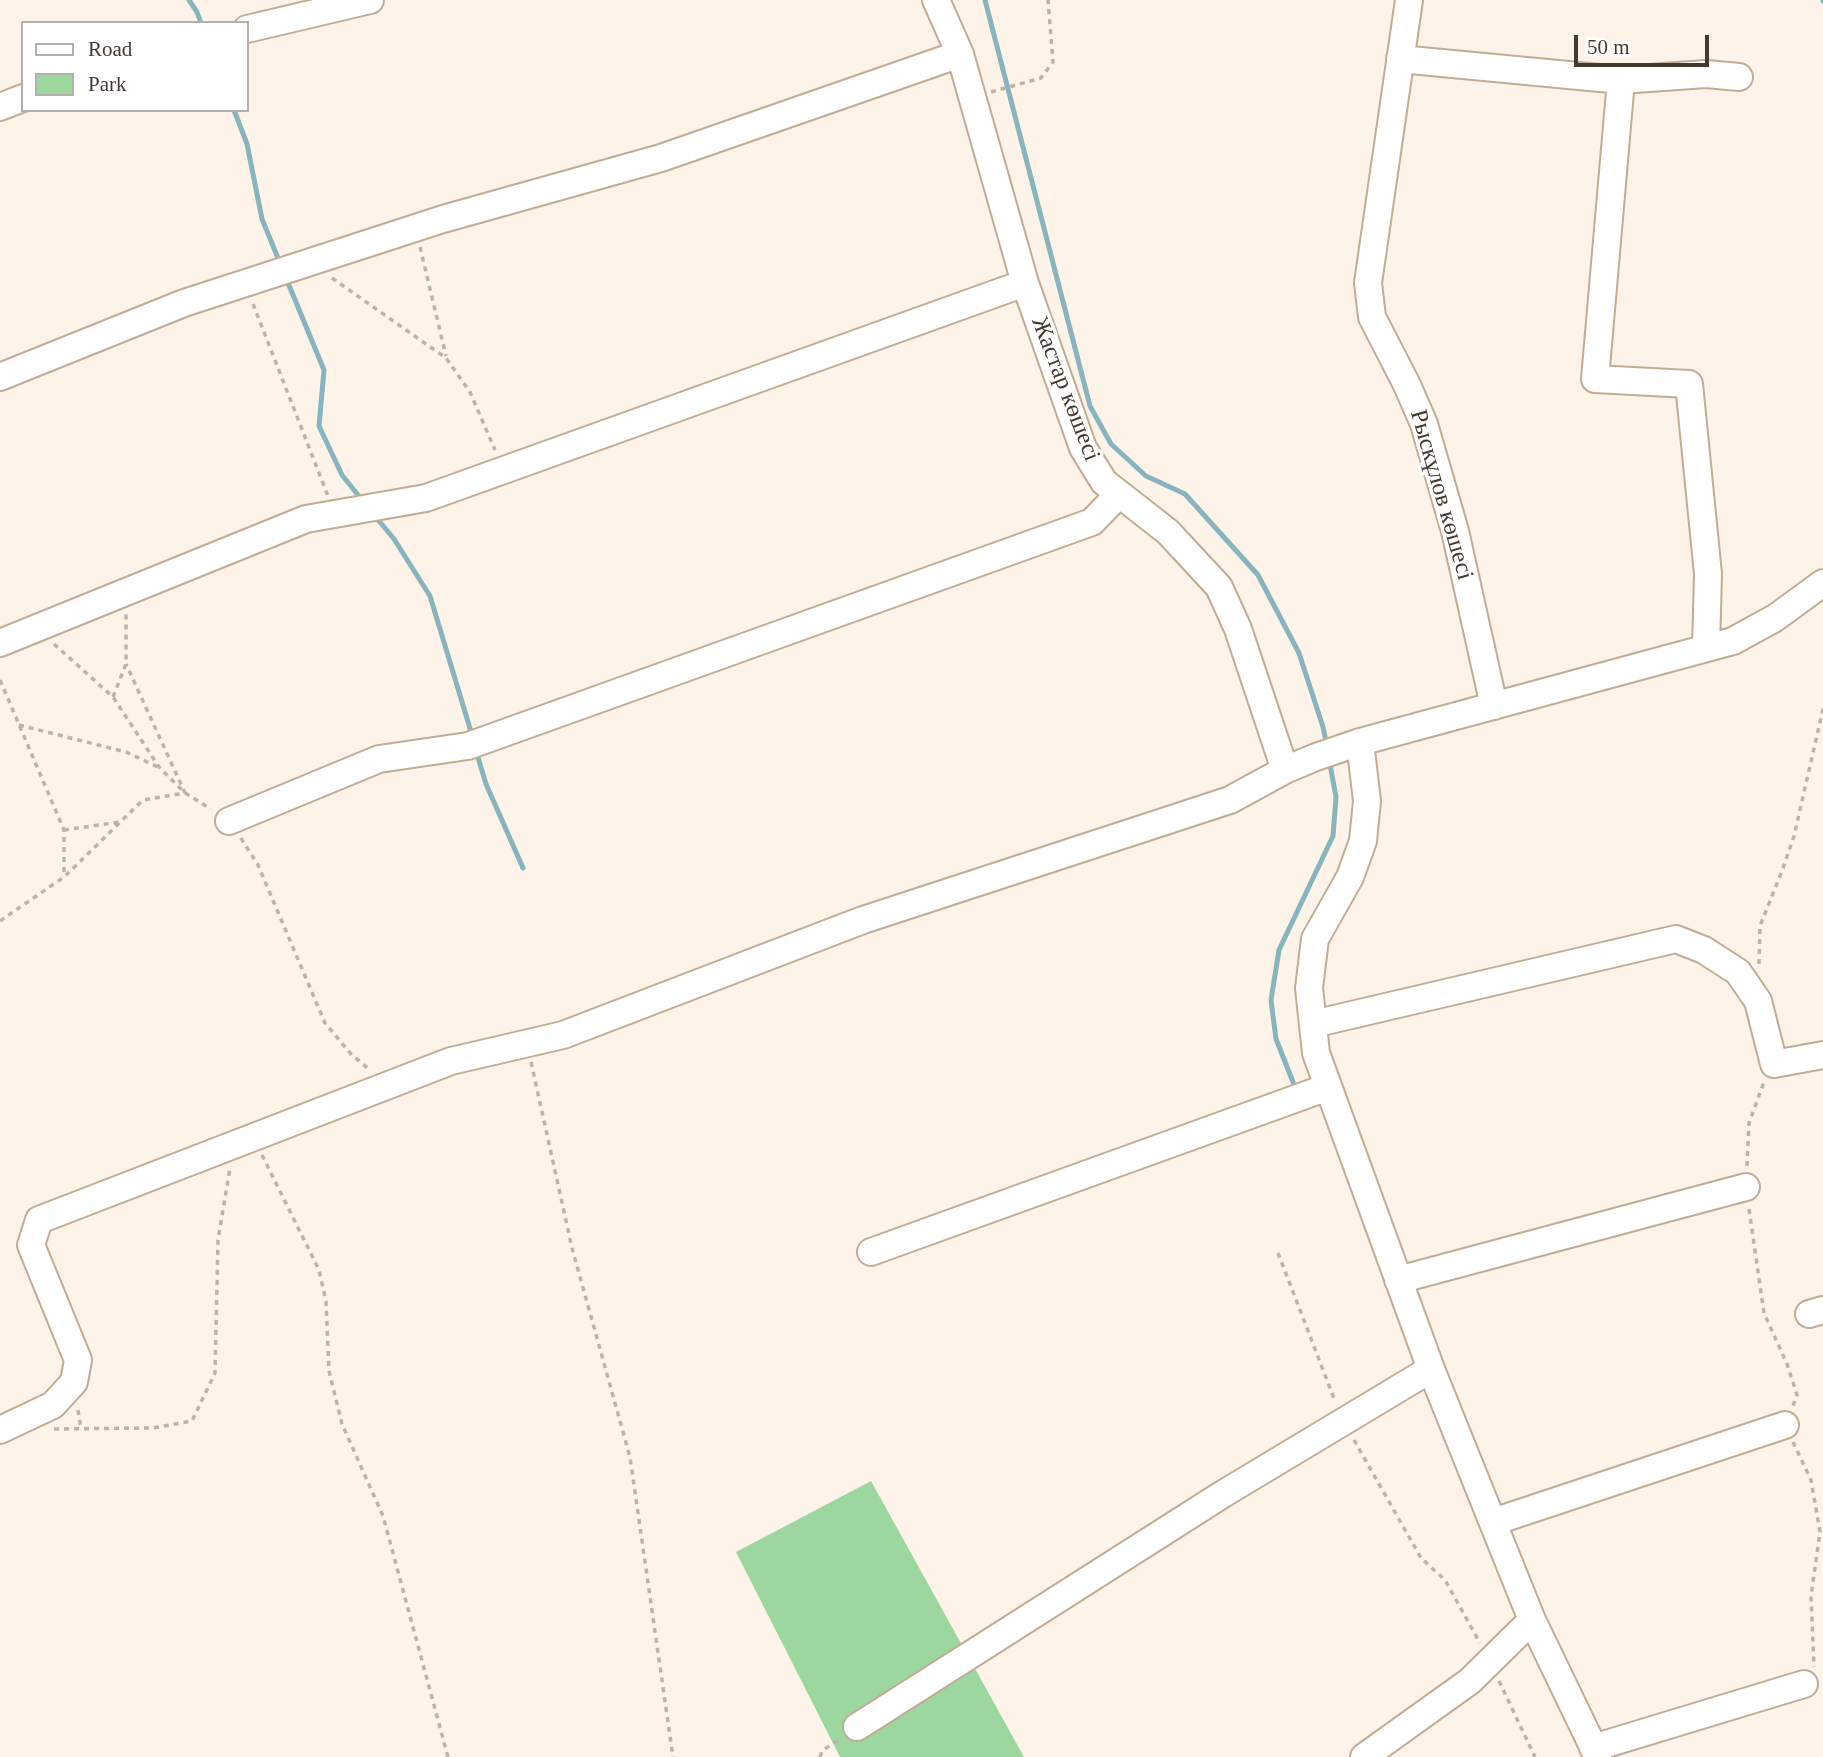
<!DOCTYPE html>
<html>
<head>
<meta charset="utf-8">
<style>
	body { margin:0 }
	#map { position:relative; width:1823px; height:1757px; overflow:hidden; background:#fdf3e9; font-family:"Times New Roman",serif }
	canvas { display:block }
	.legend { position:absolute; left:21px; top:21px; width:228px; height:91px; box-sizing:border-box; background:#fff; border:2px solid #b4b1ac; margin:0; padding:9px 12px; list-style:none; font-size:21px; color:#443b30 }
	.legend li { display:flex; align-items:center; gap:14px; height:35px }
	.legend b { width:35px; border:2px solid #b4b1ac }
	.scale { position:absolute; left:1574px; top:35px; width:135px; height:32px; box-sizing:border-box; border:4px solid #443b30; border-top:0; padding-left:9px; font-size:21px; line-height:24px; white-space:nowrap; color:#443b30; -webkit-text-stroke:5px #fff; paint-order:stroke }
</style>
</head>
<body>
<div id="map">
<canvas width="1823" height="1757"></canvas>
<ul class="legend">
<li><b style="height:9px;background:#fff"></b>Road</li>
<li><b style="height:19px;background:#9bd79f"></b>Park</li>
</ul>
<div class="scale">50 m</div>
</div>
<script>
const c = document.querySelector('canvas').getContext('2d');
c.lineJoin = 'round';
function fillPath(path, color) { c.fillStyle = color; c.fill(path, 'evenodd'); }
const toPath = rows => new Path2D(rows.map(r => 'M' + r).join(''));
function strokePath(path, color, width, dash) { c.strokeStyle = color; c.lineWidth = width; c.lineCap = dash ? 'butt' : 'round'; c.setLineDash(dash || []); c.stroke(path); }
function write(font, color, halo, rows, align = 'center') {
  c.font = font + ' "Times New Roman",serif'; c.lineWidth = 7; c.setLineDash([]); c.textBaseline = 'middle'; c.strokeStyle = halo; c.fillStyle = color; for (const [text, x, y, turn = 0] of rows) {
    c.save(); c.translate(x, y); c.rotate((+turn || 0) * Math.PI / 180); c.textAlign = isNaN(turn) ? turn : align; if (halo) c.strokeText(text, 0, 0); c.fillText(text, 0, 0); c.restore();
  }
}
fillPath(toPath([
	[871,1481,1024,1757,840,1757,736,1552]
]), '#9bd79f');
strokePath(toPath([
	[189,0,197,12,201,23],
	[985,0,1090,406,1111,444,1146,476,1185,494,1258,575,1299,653,1323,727,1327,746],
	[1823,0,1823,1],
	[234,110,247,144,262,219,280,263],
	[286,278,324,370,319,426,342,475,362,500],
	[375,516,394,539,430,596,472,735],
	[476,751,486,784,523,868],
	[1293,1082,1276,1039,1271,1000,1279,950,1333,836,1336,797,1329,759]
]), '#88b4be', 5);
const minor = toPath([
	[936,0,960,54,1025,283,1083,448,1104,482,1168,532,1219,587,1238,629,1285,770],
	[1409,0,1368,283,1372,317,1407,385,1424,424,1455,531,1494,706],
	[247,29,370,0],
	[1400,59,1621,80,1706,74,1739,77],
	[1621,80,1595,379,1689,384,1708,574,1706,648],
	[0,107,23,98],
	[0,377,184,303,443,219,661,158,960,54],
	[0,643,306,519,426,498,1025,283],
	[1360,742,1367,801,1363,841,1350,877,1315,939,1309,988,1316,1053,1431,1369,1532,1620,1598,1757],
	[229,821,379,759,468,746,1092,522,1119,494],
	[1313,1024,1676,939,1704,950,1738,972,1758,1001,1774,1064,1823,1055],
	[871,1252,1328,1087],
	[1398,1280,1746,1187],
	[1809,1314,1823,1310],
	[0,1430,53,1405,74,1382,78,1360,31,1245,39,1220,451,1061,563,1035,863,920,1230,800,1285,770,1316,757,1360,742,1733,641,1775,618,1823,583],
	[1493,1522,1785,1425],
	[857,1727,1223,1494,1431,1369],
	[1593,1748,1804,1684],
	[1364,1757,1470,1681,1532,1620]
]);
strokePath(minor, '#c2ac93', 30);
strokePath(toPath([
	[991,92,1041,78,1053,62,1048,0],
	[420,247,446,356],
	[332,278,446,358,470,392,495,450],
	[253,304,328,496],
	[54,644,113,697,159,767,185,793,211,809],
	[0,680,64,830,64,877],
	[113,697,126,664,126,614],
	[19,725,126,752,158,767],
	[64,830,120,822],
	[241,838,258,865,325,1023,351,1054,370,1070],
	[0,921,64,877,143,800,185,793,126,664],
	[1759,964,1760,926,1782,871,1794,836,1823,709],
	[531,1062,572,1248,630,1457,673,1757],
	[262,1155,319,1270,326,1301,329,1371,342,1424,383,1516,448,1757],
	[1747,1166,1749,1123,1764,1082],
	[1749,1209,1764,1313,1787,1364,1797,1395,1793,1406],
	[1278,1253,1335,1401],
	[78,1410,81,1429],
	[54,1429,153,1428,192,1421,215,1373,218,1240,230,1168],
	[1354,1440,1421,1558,1445,1580,1480,1643],
	[1793,1442,1811,1480,1820,1532,1811,1596,1814,1667],
	[1499,1681,1535,1757],
	[820,1757,822,1751,841,1738]
]), '#bdb3a9', 3.5, [5, 5]);
strokePath(minor, '#fff', 26);
write('24px', '#443b30', '#fff', [
	["Жастар көшесі",1065,389,69],
	["Рыскұлов көшесі",1441,495,74]
]);
</script>
</body>
</html>
